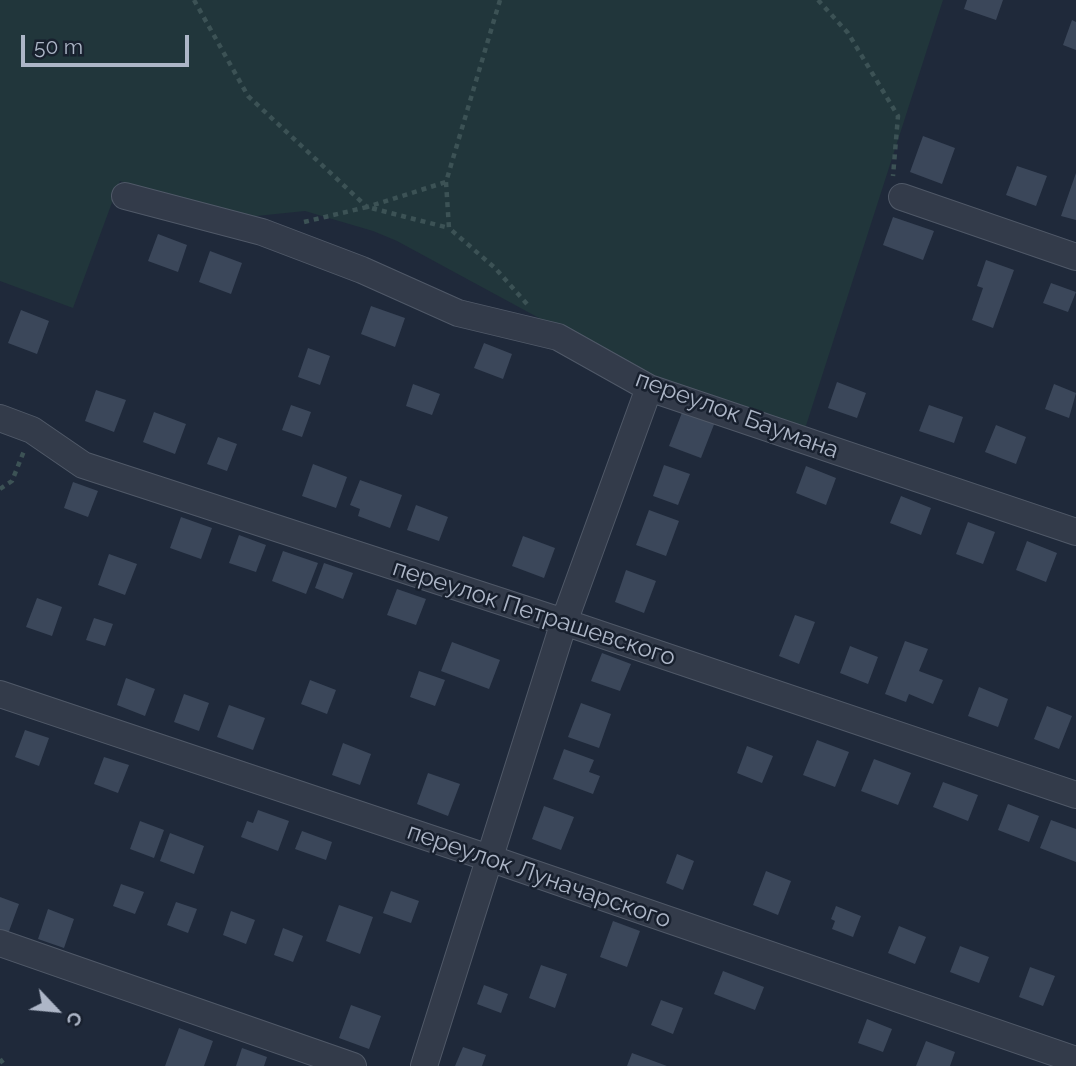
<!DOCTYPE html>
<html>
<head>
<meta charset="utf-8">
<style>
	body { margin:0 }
	#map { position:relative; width:1076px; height:1066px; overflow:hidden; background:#1f293a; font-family:Raleway,sans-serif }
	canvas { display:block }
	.north { position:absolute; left:21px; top:975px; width:70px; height:70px; -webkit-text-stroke:5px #18202e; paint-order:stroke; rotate:116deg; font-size:19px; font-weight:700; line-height:28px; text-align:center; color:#adb6c7 }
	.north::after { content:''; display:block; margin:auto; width:24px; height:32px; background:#adb6c7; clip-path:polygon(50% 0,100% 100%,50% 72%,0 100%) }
	.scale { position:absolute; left:21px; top:35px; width:168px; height:32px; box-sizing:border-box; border:4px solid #adb6c7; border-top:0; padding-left:9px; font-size:21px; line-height:24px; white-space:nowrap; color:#adb6c7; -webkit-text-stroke:5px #18202e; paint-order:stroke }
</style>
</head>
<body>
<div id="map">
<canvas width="1076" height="1066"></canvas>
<div class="north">С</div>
<div class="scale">50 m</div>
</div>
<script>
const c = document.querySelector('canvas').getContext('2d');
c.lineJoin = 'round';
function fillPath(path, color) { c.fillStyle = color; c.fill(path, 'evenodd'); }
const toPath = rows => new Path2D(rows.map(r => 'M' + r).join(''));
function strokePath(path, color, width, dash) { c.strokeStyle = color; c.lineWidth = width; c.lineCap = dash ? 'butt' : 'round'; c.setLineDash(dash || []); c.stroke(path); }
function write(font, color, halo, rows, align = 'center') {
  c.font = font + ' Raleway,sans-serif'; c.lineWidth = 5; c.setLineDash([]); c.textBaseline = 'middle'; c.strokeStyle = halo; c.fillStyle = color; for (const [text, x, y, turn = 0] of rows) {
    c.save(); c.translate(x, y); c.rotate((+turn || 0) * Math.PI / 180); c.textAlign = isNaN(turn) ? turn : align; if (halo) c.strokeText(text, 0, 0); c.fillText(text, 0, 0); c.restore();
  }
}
fillPath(toPath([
	[0,0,943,0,803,435,644,375,397,241,373,231,305,211,237,218,120,181,73,308,0,281]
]), '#21363b');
fillPath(toPath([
	[967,0,1003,0,996,20,964,9],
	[1072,20,1076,22,1076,50,1063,45],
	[923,136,955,148,942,184,910,172],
	[1017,166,1047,176,1036,206,1006,195],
	[1076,173,1076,220,1061,216],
	[893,217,934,231,923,260,883,245],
	[158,234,187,245,178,272,148,261],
	[210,251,242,263,231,294,199,282],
	[986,260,1014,270,993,328,972,320,983,288,977,286],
	[1051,283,1076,292,1068,312,1043,303],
	[371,306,405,318,395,347,361,334],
	[21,310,49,321,37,354,8,343],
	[484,343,512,354,503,379,474,368],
	[308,348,330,356,320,385,298,377],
	[837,382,866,393,857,418,828,408],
	[413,384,440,394,432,415,406,406],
	[1054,384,1076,393,1069,418,1045,409],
	[96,390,126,400,114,432,85,421],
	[291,405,311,412,302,437,282,430],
	[929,405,963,417,954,443,919,431],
	[683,410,715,422,701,458,669,446],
	[154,412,186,424,175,454,143,442],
	[996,425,1026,437,1016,464,985,452],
	[218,437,237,444,227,471,207,464],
	[313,464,347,477,336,508,302,496],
	[664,465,690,474,678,505,653,496],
	[806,466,836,478,826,505,796,493],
	[360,480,402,495,390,528,358,516,360,509,350,505],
	[73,482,98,491,88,517,64,508],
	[901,496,931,508,921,535,890,523],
	[416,505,448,517,439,541,407,530],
	[649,510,679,521,666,556,636,545],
	[181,517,212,528,201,559,170,548],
	[968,522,995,532,983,564,956,554],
	[239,535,266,545,256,572,229,563],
	[523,536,555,548,544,578,512,566],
	[1027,541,1057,553,1046,582,1016,570],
	[283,551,318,563,306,594,272,581],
	[109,554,137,564,125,595,98,585],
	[324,563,353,573,343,599,315,588],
	[626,570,656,581,644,613,615,602],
	[397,589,426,599,416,625,387,615],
	[37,598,62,607,52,636,26,627],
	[795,615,815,622,799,664,779,656],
	[94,618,113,624,105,646,86,640],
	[905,641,928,649,919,671,943,680,933,704,909,694,906,702,885,694],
	[452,642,500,660,489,689,441,671],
	[850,646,878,657,868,684,840,673],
	[602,653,631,664,620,691,591,681],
	[419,671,445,680,435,706,410,697],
	[126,678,155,689,145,716,117,705],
	[310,680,336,690,327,714,301,704],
	[979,687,1008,699,998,727,968,716],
	[184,694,209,703,199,731,174,722],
	[581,703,611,714,599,748,568,737],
	[229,705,265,718,253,750,217,737],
	[1047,706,1072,716,1059,749,1034,739],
	[25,730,49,738,39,766,15,757],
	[817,740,849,752,835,787,803,775],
	[343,743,371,754,360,785,332,775],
	[747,746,773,756,762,783,737,773],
	[564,749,594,760,589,772,600,776,593,794,553,779],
	[104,757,129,765,118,793,94,784],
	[874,759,911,773,898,805,861,791],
	[428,773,460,784,448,816,417,804],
	[943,782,978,795,968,821,933,807],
	[1008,804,1039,816,1029,842,998,830],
	[544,806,574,817,561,850,532,839],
	[258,810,289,821,278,851,241,837,247,821,253,823],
	[1051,820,1076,829,1076,862,1040,848],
	[140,821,164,830,154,858,130,849],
	[302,831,332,842,326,860,295,849],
	[170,833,204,846,194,874,160,861],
	[677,854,694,861,683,890,666,883],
	[766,871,791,881,778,915,753,905],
	[121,884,144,892,135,914,113,906],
	[391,891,419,901,411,923,383,913],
	[0,897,19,904,8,934,0,931],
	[176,902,197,909,188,933,167,925],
	[339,905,373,917,360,954,326,941],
	[836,906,861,916,853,937,832,929,835,921,831,919],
	[48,909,74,919,64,948,38,939],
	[231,911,255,920,246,944,223,935],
	[613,921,640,931,627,967,600,957],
	[899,926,926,937,915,964,888,953],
	[283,928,303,936,293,962,274,955],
	[960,946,989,957,979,983,950,972],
	[541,965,567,974,555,1008,529,998],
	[1030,967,1055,976,1043,1006,1019,997],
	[723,971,764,987,755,1010,714,994],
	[484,985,508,994,501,1013,477,1004],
	[661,1000,683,1008,673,1034,651,1025],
	[351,1005,381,1016,369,1049,339,1038],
	[867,1019,892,1029,883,1052,858,1043],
	[179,1028,213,1041,204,1066,165,1066],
	[926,1041,955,1052,950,1066,916,1066],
	[463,1047,486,1055,482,1066,455,1066],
	[242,1048,267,1057,264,1066,236,1066],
	[632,1053,667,1066,627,1066]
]), '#3b475a');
const minor = toPath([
	[125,196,262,232,362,270,458,313,558,337,649,388,1076,532],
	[902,197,1076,257],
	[0,418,32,430,83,465,564,622,1076,795],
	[0,694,489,858,1076,1060],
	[0,943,353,1066],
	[424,1066,564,622,649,388]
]);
strokePath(minor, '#505968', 28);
strokePath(toPath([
	[194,0,248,96,367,207,446,182],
	[500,0,446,182,449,228,495,268,527,304],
	[818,0,848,33,898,116,893,176],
	[304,222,367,207,449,228],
	[0,489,12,481,24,451],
	[0,1059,5,1066]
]), '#3c5255', 4.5, [5, 5]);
strokePath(minor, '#333b4a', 26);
write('24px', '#adb6c7', '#18202e', [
	["переулок Баумана",737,415,20],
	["переулок Петрашевского",534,613,18],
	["переулок Луначарского",539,876,19]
]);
</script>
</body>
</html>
